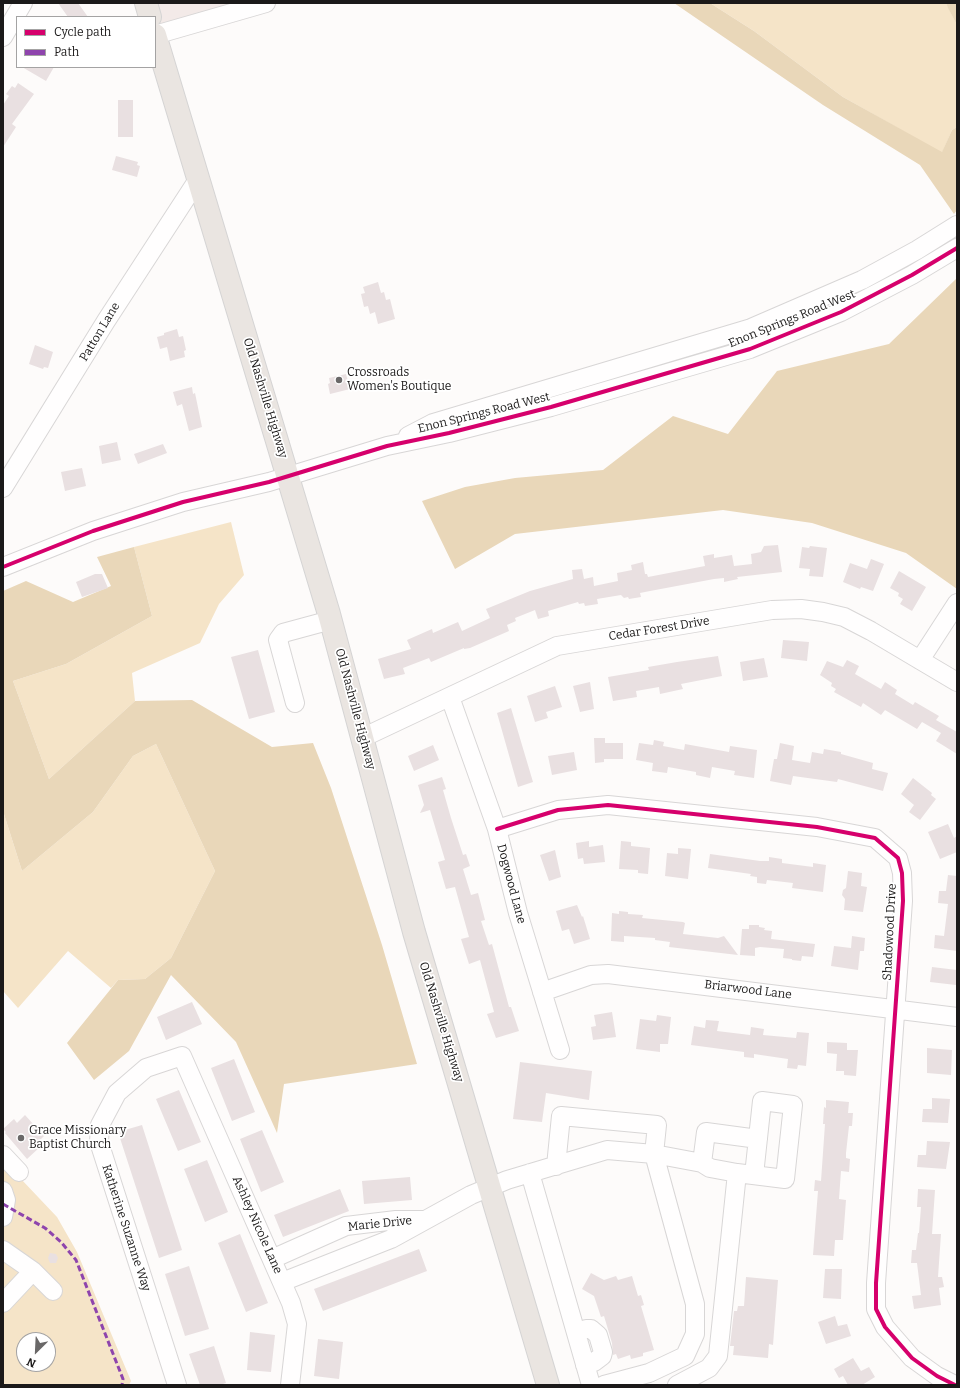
<!DOCTYPE html>
<html>
<head>
<meta charset="utf-8">
<style>
	body { margin:0 }
	#map { position:relative; width:960px; height:1388px; overflow:hidden; background:#fdfbfa; font-family:Bitter,serif }
	canvas { display:block }
	.frame { position:absolute; inset:0; border:4px solid #1b1919; pointer-events:none }
	.legend { position:absolute; left:16px; top:16px; width:140px; height:52px; box-sizing:border-box; background:#fff; border:1px solid #a4a3a3; margin:0; padding:5px 7px; list-style:none; font-size:12px; color:#1b1919 }
	.legend li { display:flex; align-items:center; gap:8px; height:20px }
	.legend b { width:20px; border:1px solid #a4a3a3 }
	.north { position:absolute; left:16px; top:1332px; width:40px; height:40px; box-sizing:border-box; background:#fff; border:1px solid #a4a3a3; border-radius:50%; rotate:204deg; font-size:11px; font-weight:700; line-height:16px; text-align:center; color:#1b1919 }
	.north::after { content:''; display:block; margin:auto; width:14px; height:18px; background:#6a6868; clip-path:polygon(50% 0,100% 100%,50% 72%,0 100%) }
</style>
</head>
<body>
<div id="map">
<canvas width="960" height="1388"></canvas>
<div class="frame"></div>
<ul class="legend">
<li><b style="height:5px;background:#d6006c"></b>Cycle path</li>
<li><b style="height:5px;background:#8e44ad"></b>Path</li>
</ul>
<div class="north">N</div>
</div>
<script>
const c = document.querySelector('canvas').getContext('2d');
c.lineJoin = 'round';
function fillPath(path, color) { c.fillStyle = color; c.fill(path, 'evenodd'); }
const toPath = rows => new Path2D(rows.map(r => 'M' + r).join(''));
function strokePath(path, color, width, dash) { c.strokeStyle = color; c.lineWidth = width; c.lineCap = dash ? 'butt' : 'round'; c.setLineDash(dash || []); c.stroke(path); }
function write(font, color, halo, rows, align = 'center') {
  c.font = font + ' Bitter,serif'; c.lineWidth = 3.5; c.setLineDash([]); c.textBaseline = 'middle'; c.strokeStyle = halo; c.fillStyle = color; for (const [text, x, y, turn = 0] of rows) {
    c.save(); c.translate(x, y); c.rotate((+turn || 0) * Math.PI / 180); c.textAlign = isNaN(turn) ? turn : align; if (halo) c.strokeText(text, 0, 0); c.fillText(text, 0, 0); c.restore();
  }
}
fillPath(toPath([
	[146,3,266,3,155,35]
]), '#f3eae8');
fillPath(toPath([
	[710,3,946,3,957,25,957,127,952,130,942,153,843,97,754,31],
	[231,522,244,575,219,604,200,643,132,673,135,701,49,779,13,681,66,664,152,616,134,547],
	[156,744,215,871,171,958,145,979,118,980,111,988,68,951,18,1008,3,991,3,811,22,871,93,812,133,756],
	[3,1160,57,1217,77,1252,131,1381,129,1385,3,1385],
	[24,1340,48,1340,48,1364,24,1364]
]), '#f5e4c8');
fillPath(toPath([
	[674,3,710,3,754,31,843,97,942,152,952,130,957,127,957,210,954,214,920,165,823,105],
	[946,3,957,3,957,25,948,8],
	[957,278,957,589,906,553,812,523,723,510,515,534,455,569,422,501,465,487,515,478,603,470,673,416,728,434,777,371,889,344],
	[134,547,152,616,66,664,13,681,49,779,135,701,192,700,272,747,313,743,331,788,382,945,417,1064,284,1084,277,1133,236,1042,171,975,129,1051,94,1080,67,1043,118,980,145,979,171,958,215,871,156,744,133,756,93,812,22,871,3,811,3,591,26,581,73,602,111,586,97,557]
]), '#e9d7b9');
fillPath(toPath([
	[58,3,78,3,88,17,68,17],
	[22,67,54,67,46,81],
	[18,83,34,94,12,124,16,127,3,147,3,105,9,96,6,94,12,86,15,88],
	[118,100,133,100,133,137,118,137],
	[116,156,138,162,137,165,140,166,137,177,112,170],
	[378,282,381,293,384,292,386,300,390,299,395,319,378,324,375,312,370,314,368,306,364,307,361,294,365,293,363,287],
	[177,329,179,337,183,336,186,350,184,351,185,357,170,361,167,347,160,349,157,337,164,335,164,333],
	[35,345,53,352,48,368,44,367,43,369,29,364],
	[346,374,350,389,330,394,328,384,330,383,329,378],
	[192,387,193,394,195,393,202,427,189,431,182,404,177,406,173,392],
	[117,442,121,460,102,464,99,446],
	[163,444,167,453,138,464,134,454],
	[82,468,86,486,65,491,61,472],
	[778,545,782,572,737,577,738,579,724,582,724,578,714,579,650,591,640,593,641,597,629,599,628,597,624,598,621,595,597,599,598,604,585,606,584,603,579,604,578,602,548,611,549,616,538,619,535,610,515,618,516,621,507,625,509,631,470,648,464,649,464,648,431,662,429,658,403,668,405,674,384,679,378,659,411,649,407,640,432,629,433,633,458,622,462,631,490,618,486,609,530,591,573,579,572,570,582,569,584,579,593,577,594,586,618,581,617,573,632,570,631,565,643,562,645,574,647,574,648,577,705,566,703,556,714,554,714,558,732,555,734,566,752,564,751,554,761,552,764,546],
	[810,546,827,548,823,577,809,576,810,569,799,568,802,547,809,548],
	[871,559,884,564,873,591,861,587,860,589,843,582,850,563,867,569],
	[899,571,926,587,912,611,900,604,903,599,898,596,899,593,890,588],
	[95,574,102,574,108,588,82,597,76,582],
	[783,640,809,642,807,661,781,658],
	[258,650,275,712,249,719,231,657],
	[718,656,722,676,681,684,683,689,660,694,659,687,636,691,637,697,613,701,608,677,649,670,648,667,677,662],
	[764,658,768,677,743,681,740,662],
	[847,660,859,666,855,674,881,689,885,682,897,690,895,694,913,705,915,702,939,716,936,720,957,732,957,754,936,741,941,733,922,722,917,729,885,710,881,715,863,703,861,707,834,692,836,689,831,686,832,683,820,675,827,661,843,667],
	[590,682,594,709,580,712,573,686],
	[555,686,562,707,546,712,548,718,535,722,527,696],
	[511,708,533,782,518,787,497,713],
	[594,738,605,738,605,743,623,743,623,759,604,759,604,762,595,763],
	[654,740,664,742,663,746,684,750,685,744,729,752,730,746,757,750,754,778,734,775,735,771,712,767,710,778,696,775,696,772,668,767,667,773,652,771,653,763,636,760,639,743,653,745],
	[780,743,794,746,792,760,810,763,812,752,823,754,824,749,841,752,841,754,873,763,872,769,888,773,883,791,838,779,837,782,793,776,791,785,770,781,774,759,777,759],
	[433,745,439,760,414,771,408,756],
	[574,752,577,770,552,775,548,756],
	[442,777,446,789,443,790,451,818,463,855,466,854,470,866,463,869,471,895,478,893,485,920,481,921,489,945,492,944,509,1007,511,1007,519,1031,496,1038,487,1014,494,1012,480,960,469,964,461,939,469,937,455,887,446,889,438,862,445,860,430,810,420,813,424,805,418,785],
	[913,778,932,793,931,795,936,799,920,820,909,812,914,805,901,794],
	[948,824,954,838,957,836,957,852,940,859,928,832],
	[589,841,589,847,603,845,605,862,584,864,583,858,578,859,576,843],
	[621,841,631,842,631,846,650,848,648,874,638,873,638,870,619,869],
	[678,848,691,849,688,879,665,876,667,853,678,854],
	[555,850,561,877,549,881,540,855],
	[710,854,760,861,769,861,769,857,782,859,782,863,813,867,813,863,826,865,823,892,792,888,793,883,767,880,766,884,757,883,757,877,750,876,751,874,708,868],
	[848,871,862,873,861,886,867,887,863,912,844,910,845,899,842,895,843,890,846,888],
	[948,875,957,876,957,951,934,948,935,935,944,936,948,904,938,903,939,891,946,891],
	[577,905,582,917,583,916,590,939,574,944,569,929,562,931,556,911],
	[619,911,628,912,628,914,643,915,642,918,683,922,685,923,683,934,718,938,724,936,738,955,669,947,670,942,655,940,655,938,624,936,624,942,611,941,612,913,619,914],
	[749,925,759,925,759,927,765,928,764,930,772,931,771,939,815,944,813,957,802,956,801,961,792,960,792,959,783,958,784,949,760,947,755,948,755,956,740,955,742,929,749,929],
	[852,936,865,938,864,951,860,951,858,970,831,966,834,946,851,948],
	[932,967,957,970,956,985,930,982],
	[192,1002,202,1024,166,1040,157,1017],
	[612,1012,616,1037,593,1040,591,1027,596,1026,594,1015],
	[657,1015,671,1017,668,1044,660,1044,660,1052,636,1049,640,1019,656,1021],
	[706,1020,719,1021,717,1031,750,1035,751,1027,764,1029,763,1035,796,1038,797,1032,809,1033,806,1066,798,1065,797,1069,787,1068,788,1059,754,1054,754,1058,744,1057,744,1052,691,1045,694,1026,705,1028],
	[827,1042,847,1043,847,1050,858,1050,856,1076,844,1075,844,1071,836,1071,837,1054,827,1053],
	[927,1048,952,1050,951,1075,927,1073],
	[234,1059,255,1112,232,1121,211,1068],
	[520,1062,592,1071,589,1100,546,1093,542,1122,513,1119],
	[179,1090,201,1142,178,1151,156,1099],
	[932,1098,950,1099,948,1123,922,1122,923,1109,932,1109],
	[826,1100,849,1102,848,1113,853,1113,852,1126,849,1126,846,1153,846,1158,850,1159,849,1172,841,1171,839,1199,846,1200,843,1240,835,1240,834,1256,813,1255,818,1191,814,1191,815,1180,821,1181,825,1124,823,1124,824,1107,826,1108],
	[25,1115,44,1136,37,1143,40,1147,27,1159,5,1133,6,1132,3,1129,14,1119,17,1123],
	[142,1125,182,1250,159,1258,118,1132],
	[262,1130,284,1182,261,1192,240,1139],
	[927,1141,950,1142,946,1169,917,1167,918,1155,926,1155],
	[207,1160,228,1212,205,1222,184,1169],
	[410,1177,412,1200,364,1204,362,1181],
	[340,1189,349,1211,283,1237,274,1215],
	[918,1189,935,1190,932,1234,941,1234,938,1277,942,1277,944,1287,939,1288,941,1305,914,1309,912,1296,921,1295,917,1263,911,1263,912,1250,916,1250,918,1233,919,1233,921,1207,917,1207],
	[240,1234,268,1303,246,1312,218,1243],
	[419,1249,427,1271,323,1311,314,1289],
	[50,1253,56,1254,58,1258,56,1263,50,1263,48,1258],
	[189,1266,209,1329,185,1336,165,1274],
	[825,1269,842,1269,841,1299,823,1298],
	[591,1273,604,1280,616,1276,618,1280,632,1276,638,1296,641,1295,644,1305,641,1306,654,1350,643,1353,643,1356,631,1359,630,1355,618,1359,616,1354,613,1355,612,1343,604,1316,601,1317,594,1296,582,1289],
	[746,1277,778,1280,773,1345,769,1344,768,1358,733,1355,734,1346,730,1346,734,1311,737,1311,738,1306,744,1306],
	[835,1316,838,1326,847,1324,851,1336,826,1344,818,1322],
	[250,1332,275,1335,271,1372,247,1370],
	[318,1339,343,1342,339,1379,314,1376],
	[214,1346,226,1383,220,1385,200,1385,189,1354],
	[853,1358,861,1371,869,1367,875,1377,862,1385,848,1385,843,1376,839,1378,834,1369]
]), '#e9e0e1');
const minor = toPath([
	[155,35,266,3],
	[3,37,23,3],
	[408,436,433,423,751,328,862,280,917,250,957,225],
	[3,488,106,321,199,178],
	[3,567,93,531,183,502,269,482,387,446,449,433,551,407,750,349,841,312,912,275,957,248],
	[920,660,957,603],
	[450,697,497,829,518,913,560,1050],
	[295,703,278,640,283,633,331,620],
	[362,738,557,646,772,610,801,609,823,612,844,617,871,631,957,682],
	[497,829,558,810,608,805,817,827,875,838,898,858,902,873,903,901,876,1283,876,1309,885,1327,912,1358,937,1376,955,1385],
	[542,992,591,975,608,974,957,1017],
	[3,1155,19,1172],
	[702,1163,706,1132,758,1139],
	[556,1166,561,1116,657,1125,654,1154,702,1163,710,1168,737,1173,718,1356,709,1368,677,1385],
	[530,1173,591,1385],
	[737,1173,785,1179,793,1105,762,1101,754,1175],
	[3,1191,6,1200,3,1217],
	[3,1250,33,1271,53,1291],
	[272,1259,346,1226,396,1220,424,1220],
	[282,1282,391,1239,471,1195,507,1180,607,1150,654,1154,695,1304,695,1334,685,1356,649,1373,604,1385],
	[3,1303,33,1271],
	[576,1332,586,1329,591,1329,598,1335,603,1352,602,1356,594,1362,585,1365],
	[177,1385,99,1142,100,1125,117,1093,146,1068,182,1056,291,1303,297,1324,290,1385]
]);
const major = toPath([
	[146,3,150,17],
	[155,35,329,614,414,932,548,1385]
]);
strokePath(minor, '#d8d6d6', 20);
strokePath(major, '#d5d4d4', 24);
strokePath(minor, '#fffefe', 18);
strokePath(major, '#eae5e1', 22);
strokePath(toPath([
	[3,1204,45,1228,61,1242,76,1260,123,1379,122,1385]
]), '#8e44ad', 3, [6, 3]);
strokePath(toPath([
	[3,567,93,531,183,502,269,482,387,446,449,433,551,407,750,349,841,312,912,275,957,248],
	[497,829,558,810,608,805,817,827,875,838,898,858,902,873,903,901,876,1283,876,1309,885,1327,912,1358,937,1376,955,1385]
]), '#d6006c', 4);
for (const [x, y, r, color] of [
	[339,380,4,"#6a6868"],
	[21,1138,4,"#6a6868"]
]) { const dot = new Path2D(); dot.arc(x, y, r, 0, 2 * Math.PI); c.fillStyle = color; c.fill(dot); strokePath(dot, '#fff', 1.5); }
write('12px', '#1b1919', '#fff', [
	["Enon Springs Road West",792,319,-22],
	["Patton Lane",100,332,-59],
	["Old Nashville Highway",265,398,73],
	["Enon Springs Road West",484,413,-14],
	["Cedar Forest Drive",659,629,-9],
	["Old Nashville Highway",355,709,75],
	["Dogwood Lane",511,884,75],
	["Shadowood Drive",890,932,-87],
	["Briarwood Lane",748,990,7],
	["Old Nashville Highway",441,1022,73],
	["Marie Drive",380,1224,-6],
	["Ashley Nicole Lane",257,1225,66],
	["Katherine Suzanne Way",126,1228,72]
]);
write('12px', '#1b1919', '#fff', [
	["Crossroads",347,373],
	["Women's Boutique",347,387],
	["Grace Missionary",29,1131],
	["Baptist Church",29,1145]
], 'left');
</script>
</body>
</html>
